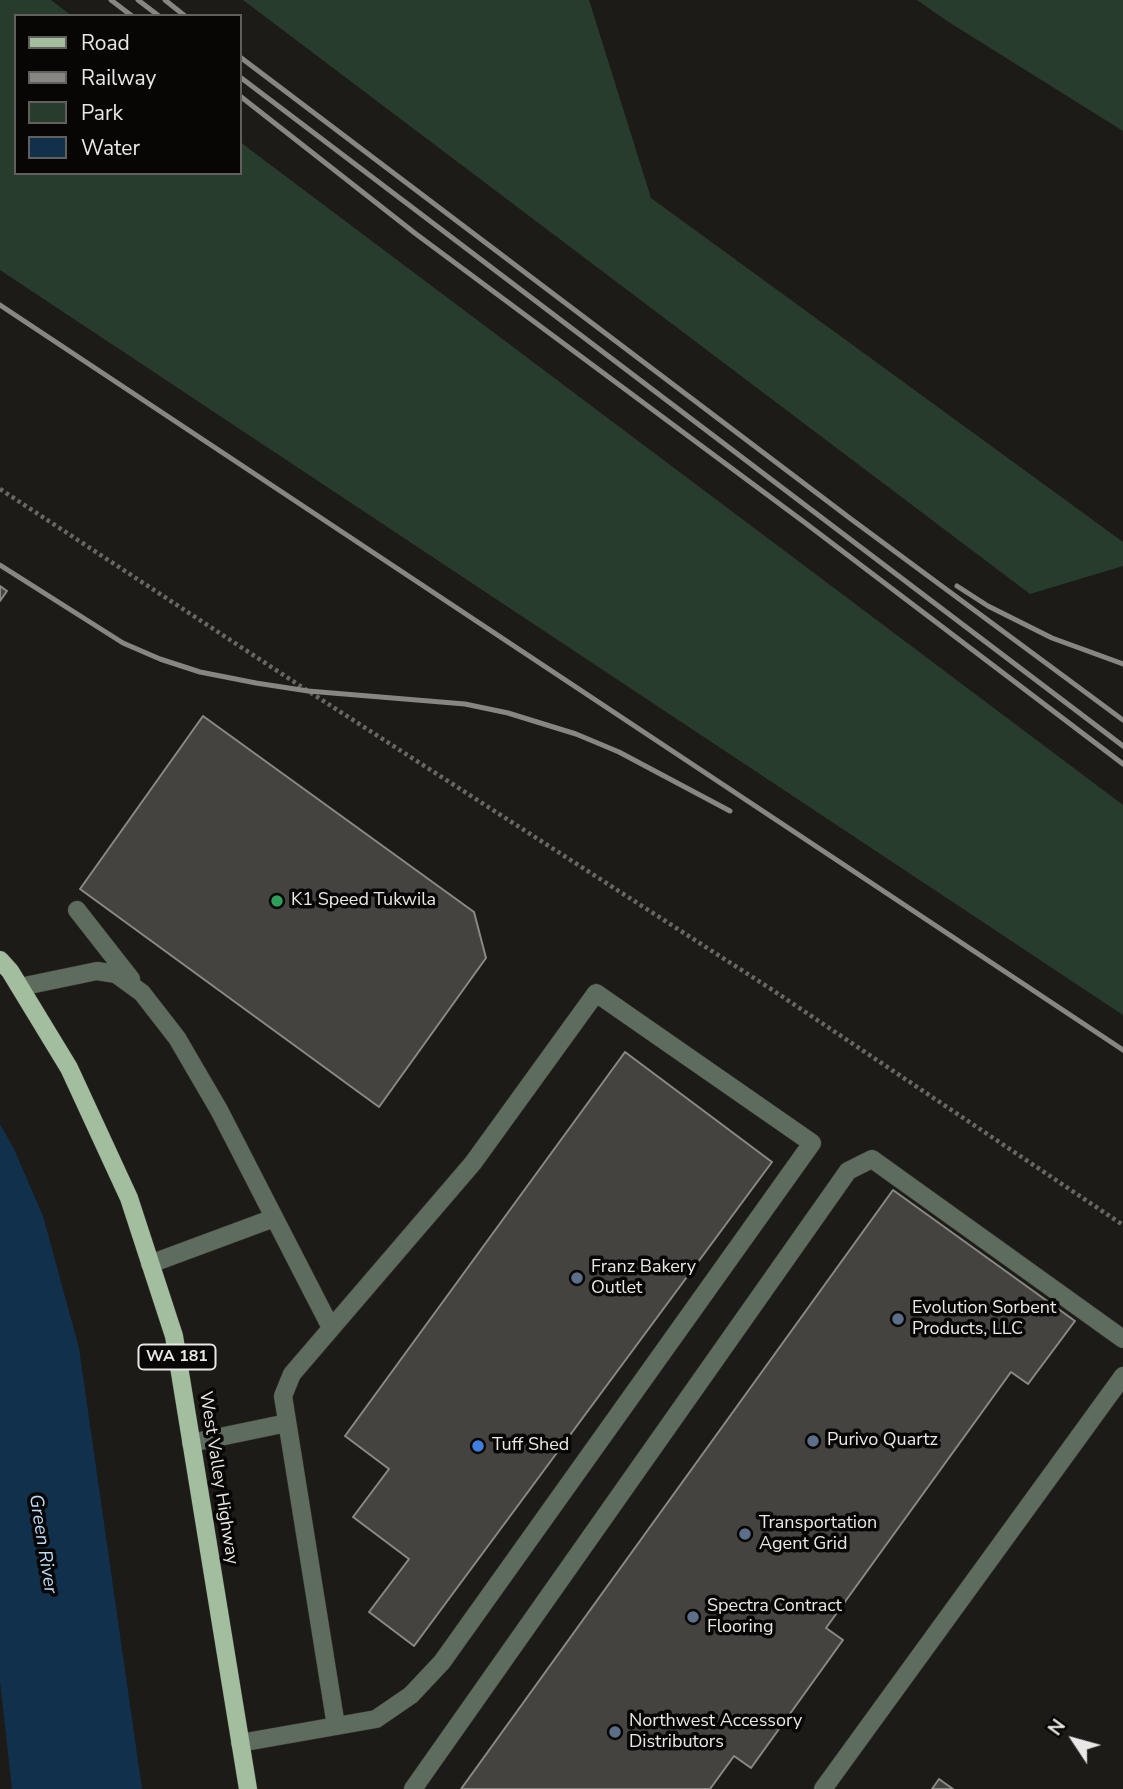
<!DOCTYPE html>
<html>
<head>
<meta charset="utf-8">
<style>
	body { margin:0 }
	#map { position:relative; width:1123px; height:1789px; overflow:hidden; background:#1d1b17; font-family:"Nunito Sans",sans-serif }
	canvas { display:block }
	.legend { position:absolute; left:14px; top:14px; width:228px; height:161px; box-sizing:border-box; background:#070605; border:2px solid #61605f; margin:0; padding:9px 12px; list-style:none; font-size:21px; color:#e9e8e6 }
	.legend li { display:flex; align-items:center; gap:14px; height:35px }
	.legend b { width:35px; border:2px solid #61605f }
	.north { position:absolute; left:1039px; top:1705px; width:70px; height:70px; -webkit-text-stroke:5px #070605; paint-order:stroke; rotate:306deg; font-size:19px; font-weight:700; line-height:28px; text-align:center; color:#e9e8e6 }
	.north::after { content:''; display:block; margin:auto; width:24px; height:32px; background:#e9e8e6; clip-path:polygon(50% 0,100% 100%,50% 72%,0 100%) }
</style>
</head>
<body>
<div id="map">
<canvas width="1123" height="1789"></canvas>
<ul class="legend">
<li><b style="height:9px;background:#a2be9f"></b>Road</li>
<li><b style="height:9px;background:#878683"></b>Railway</li>
<li><b style="height:19px;background:#283c2d"></b>Park</li>
<li><b style="height:19px;background:#10304b"></b>Water</li>
</ul>
<div class="north">N</div>
</div>
<script>
const c = document.querySelector('canvas').getContext('2d');
c.lineJoin = 'round';
function fillPath(path, color) { c.fillStyle = color; c.fill(path, 'evenodd'); }
const toPath = rows => new Path2D(rows.map(r => 'M' + r).join(''));
function strokePath(path, color, width, dash) { c.strokeStyle = color; c.lineWidth = width; c.lineCap = dash ? 'butt' : 'round'; c.setLineDash(dash || []); c.stroke(path); }
function write(font, color, halo, rows, align = 'center') {
  c.font = font + ' "Nunito Sans",sans-serif'; c.lineWidth = 7; c.setLineDash([]); c.textBaseline = 'middle'; c.strokeStyle = halo; c.fillStyle = color; for (const [text, x, y, turn = 0] of rows) {
    c.save(); c.translate(x, y); c.rotate((+turn || 0) * Math.PI / 180); c.textAlign = isNaN(turn) ? turn : align; if (halo) c.strokeText(text, 0, 0); c.fillText(text, 0, 0); c.restore();
  }
}
fillPath(toPath([
	[0,0,51,0,72,16,16,16,16,173,240,173,240,142,1123,805,1123,1015,0,270],
	[243,0,589,0,651,198,1123,542,1123,566,1030,594],
	[917,0,1123,0,1123,131,947,21]
]), '#283c2d');
fillPath(toPath([
	[0,1124,14,1149,43,1216,79,1348,142,1789,12,1789,0,1681]
]), '#10304b');
const building = toPath([
	[0,586,7,591,0,601,0,586],
	[203,716,474,912,486,958,379,1107,80,889,203,716],
	[625,1052,772,1162,414,1646,369,1612,409,1559,353,1517,389,1469,345,1436,625,1052],
	[893,1190,1075,1321,1028,1384,1011,1372,826,1628,843,1640,751,1768,734,1756,710,1789,461,1789,893,1190],
	[939,1779,953,1789,932,1789,939,1779]
]);
fillPath(building, '#45433f');
strokePath(building, '#8b8984', 2);
const minor = toPath([
	[77,910,131,979],
	[20,987,97,971,116,974,142,993,177,1038,219,1110,331,1328],
	[150,1264,274,1218],
	[191,1443,287,1423],
	[240,1743,376,1719,411,1695,442,1662,812,1143,596,993,473,1163,292,1374,283,1396,336,1726],
	[413,1789,848,1171,872,1159,1123,1339],
	[823,1789,1123,1376]
]);
const major = toPath([
	[0,960,10,971,69,1068,129,1198,174,1336,248,1789]
]);
strokePath(minor, '#3a3834', 19);
strokePath(major, '#3a3834', 19);
strokePath(toPath([
	[0,489,308,691,771,989,1123,1225]
]), '#686763', 4.5, [3.5, 3.5]);
strokePath(minor, '#5e6c5d', 18);
strokePath(major, '#a2be9f', 18);
strokePath(toPath([
	[111,0,132,16],
	[138,0,159,16],
	[165,0,185,16],
	[240,57,851,519,1123,720],
	[240,77,1123,746],
	[240,96,416,234,804,522,1123,764],
	[0,305,1123,1050],
	[0,565,123,643,160,659,200,672,256,683,308,691,465,704,508,713,576,734,619,752,730,811],
	[957,586,988,606,1052,638,1123,664]
]), '#878683', 5);
for (const [x, y, r, color] of [
	[277,901,7,"#2e9e5b"],
	[577,1278,7,"#5c6f8a"],
	[898,1319,7,"#5c6f8a"],
	[813,1441,7,"#5c6f8a"],
	[478,1446,7,"#3f7fe0"],
	[745,1534,7,"#5c6f8a"],
	[693,1617,7,"#5c6f8a"],
	[615,1732,7,"#5c6f8a"]
]) { const dot = new Path2D(); dot.arc(x, y, r, 0, 2 * Math.PI); c.fillStyle = color; c.fill(dot); strokePath(dot, '#070605', 2.5); }
for (const [x, y, w] of [
	[177,1357,77]
]) { const box = new Path2D(); box.roundRect(x - w / 2, y - 12.5, w, 25, 5); c.fillStyle = '#070605'; c.fill(box); strokePath(box, '#e9e8e6', 2); }
write('bold 16px', '#e9e8e6', null, [
	["WA 181",177,1357]
]);
write('18px', '#e9e8e6', '#070605', [
	["K1 Speed Tukwila",291,901],
	["Franz Bakery",591,1268],
	["Outlet",591,1289],
	["Evolution Sorbent",912,1309],
	["Products, LLC",912,1330],
	["Purivo Quartz",827,1441],
	["Tuff Shed",492,1446],
	["Transportation",759,1524],
	["Agent Grid",759,1545],
	["Spectra Contract",707,1607],
	["Flooring",707,1628],
	["Northwest Accessory",629,1722],
	["Distributors",629,1743]
], 'left');
write('18px', '#e9e8e6', '#070605', [
	["West Valley Highway",218,1478,81]
]);
write('italic 19px', '#bcdcfb', '#070605', [
	["Green River",42,1544,81]
]);
</script>
</body>
</html>
